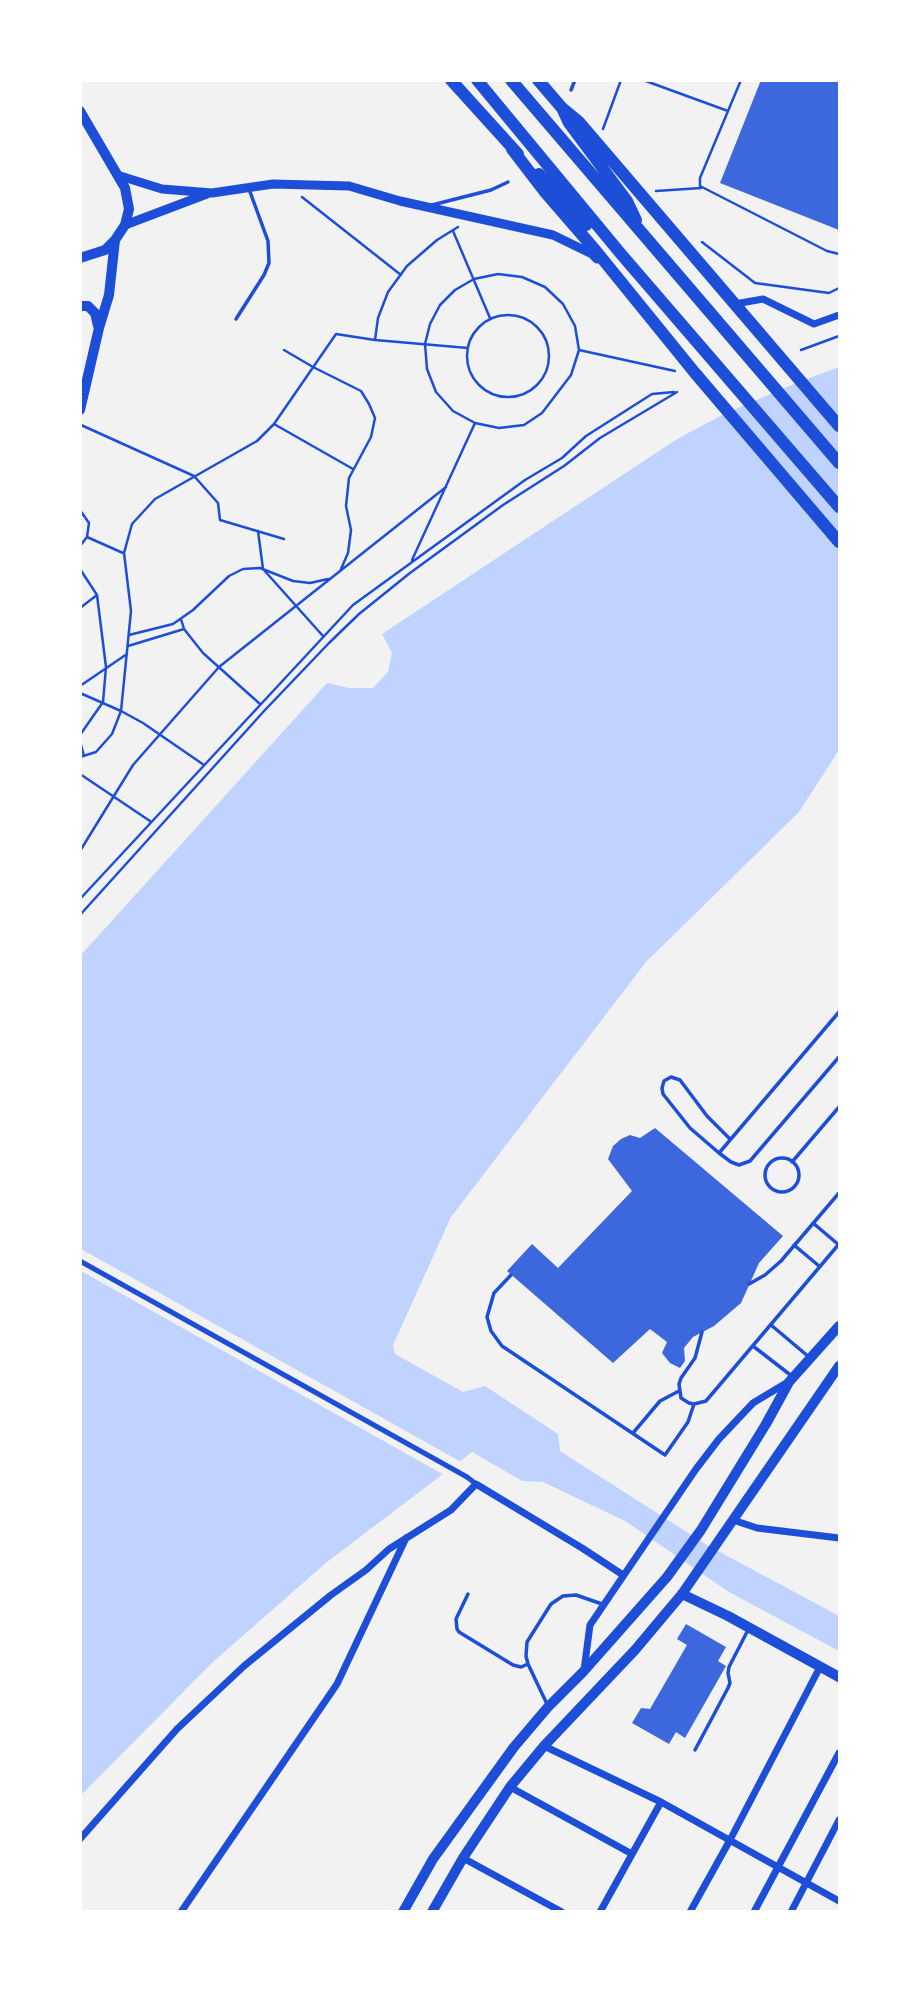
<!DOCTYPE html>
<html>
<head>
<meta charset="utf-8">
<style>
	body { margin:0 }
	#map { position:relative; width:920px; height:1992px; overflow:hidden; background:#f2f2f2; font-family:"Noto Sans",sans-serif }
	canvas { display:block }
	.frame { position:absolute; inset:0; border:82px solid #fff; pointer-events:none }
</style>
</head>
<body>
<div id="map">
<canvas width="920" height="1992"></canvas>
<div class="frame"></div>
</div>
<script>
const c = document.querySelector('canvas').getContext('2d');
c.lineJoin = 'round';
function fillPath(path, color) { c.fillStyle = color; c.fill(path, 'evenodd'); }
const toPath = rows => new Path2D(rows.map(r => 'M' + r).join(''));
function strokePath(path, color, width, dash) { c.strokeStyle = color; c.lineWidth = width; c.lineCap = dash ? 'butt' : 'round'; c.setLineDash(dash || []); c.stroke(path); }
fillPath(toPath([
	[839,367,839,750,799,812,646,962,451,1217,393,1345,395,1354,463,1392,485,1386,558,1434,560,1451,707,1545,839,1616,839,1651,729,1592,625,1521,543,1482,522,1481,472,1452,327,1562,214,1661,81,1795,81,955,327,683,349,688,373,688,388,672,392,653,382,634,677,439,726,413,796,383]
]), '#bfd3fe');
fillPath(toPath([
	[81,1249,463,1463,446,1476,81,1271]
]), '#f2f2f2');
fillPath(toPath([
	[761,80,839,80,839,230,720,183],
	[655,1128,783,1236,759,1263,741,1303,714,1326,693,1337,684,1348,685,1361,680,1368,670,1363,662,1353,667,1342,650,1329,613,1363,507,1271,532,1244,558,1268,632,1191,608,1159,613,1146,621,1139,630,1135,640,1138],
	[686,1624,726,1647,718,1661,726,1666,685,1738,676,1732,669,1744,632,1723,641,1708,650,1709,687,1645,677,1639]
]), '#3d67dc');
strokePath(toPath([
	[643,80,728,111],
	[741,80,700,178,700,186,827,251,839,254],
	[603,129,621,80],
	[656,191,701,188],
	[302,197,401,275],
	[453,231,490,318],
	[702,242,755,283,829,293,839,288],
	[498,274,522,277,545,287,563,304,575,326,579,350,571,375,542,413,524,425,499,428,475,423,453,411,436,392,427,369,425,344,430,324,440,305,455,290,474,279,498,274],
	'467 356a41 41 0 1 1 82 0a41 41 0 1 1-82 0Z',
	[375,340,468,348],
	[284,350,313,367,361,391,369,404,375,418,371,437,349,478,346,506,351,530,348,553,341,569],
	[579,350,675,371],
	[801,350,839,336],
	[274,424,353,469],
	[81,425,194,476,218,503,220,520,284,539],
	[80,510,89,523,87,537,80,546],
	[258,531,263,569,323,636],
	[87,537,123,553],
	[412,560,475,423],
	[80,569,97,595,106,667,103,702,80,735],
	[80,608,97,595],
	[181,619,184,629,203,653,260,704],
	[129,635,173,624,193,610,229,576,243,569,260,568,293,581,310,583,328,579],
	[128,646,184,629],
	[80,686,127,654],
	[80,693,121,711,143,723,204,765],
	[80,741,84,756],
	[80,757,96,752,112,734,121,711,131,611,124,553,132,524,155,499,257,441,274,424,336,334,375,340,378,318,388,292,407,266,437,240,458,227],
	[80,774,150,821],
	[80,851,133,765,219,667,446,487],
	[80,899,353,605,525,480,562,458,586,436,652,394,674,392],
	[80,915,265,710,329,643,359,614,410,573,503,505,564,466,600,438,677,392]
]), '#1d4ed8', 2.5);
strokePath(toPath([
	[571,90,575,80],
	[432,205,491,190,508,182],
	[236,319,264,275,269,263,268,241,249,189],
	[730,1139,707,1116,680,1080,671,1077,664,1081,662,1088,663,1094,690,1128,719,1153,731,1162,739,1165,750,1161,839,1057],
	[719,1153,839,1012],
	'765 1175a17 17 0 1 1 34 0a17 17 0 1 1-34 0Z',
	[792,1162,839,1107],
	[813,1223,839,1245],
	[794,1245,819,1266],
	[511,1275,494,1293,487,1317,491,1331,502,1346,665,1455,688,1422,694,1404],
	[749,1284,765,1275,781,1261,839,1193],
	[771,1325,809,1357],
	[702,1332,695,1358,681,1378,679,1384,681,1398,689,1403,694,1404,706,1401,839,1244],
	[753,1346,793,1377],
	[633,1433,660,1401,679,1391],
	[468,1594,456,1619,457,1629,459,1632,513,1665,521,1667,528,1664],
	[547,1704,528,1664,526,1656,527,1642,551,1604,563,1596,576,1595,602,1604],
	[695,1750,728,1688,730,1683,728,1673,729,1667,748,1630]
]), '#1d4ed8', 3.5);
strokePath(toPath([
	[80,1261,467,1477,476,1484]
]), '#1d4ed8', 5);
strokePath(toPath([
	[735,304,763,299,814,324,839,315],
	[733,1520,757,1528,839,1538],
	[584,1670,590,1625,696,1469,719,1439,753,1403,788,1382],
	[544,1746,661,1802,839,1901],
	[510,1787,632,1854],
	[80,1839,177,1729,244,1666,331,1595,366,1570,389,1549,451,1510,476,1484,582,1548,623,1575],
	[463,1858,562,1912],
	[181,1912,337,1684,406,1538],
	[600,1912,661,1802],
	[690,1912,730,1840,820,1667],
	[754,1912,839,1753],
	[791,1912,839,1820]
]), '#1d4ed8', 7);
strokePath(toPath([
	[117,175,162,189,212,193,273,184,349,186,400,201,553,235,592,254,597,259],
	[125,225,207,194]
]), '#1d4ed8', 9);
strokePath(toPath([
	[80,111,125,188,129,209,125,225,115,240,105,250,80,258],
	[80,306,88,306,95,313,98,326],
	[80,410,99,328,109,295,115,240],
	[682,1594,728,1616,839,1677]
]), '#1d4ed8', 10);
strokePath(toPath([
	[403,1912,433,1859,514,1747,548,1707,583,1672,667,1577,701,1530,766,1424,789,1382,839,1326],
	[432,1912,463,1858,510,1787,544,1746,635,1650,682,1594,839,1366]
]), '#1d4ed8', 10);
strokePath(toPath([
	[451,80,518,154],
	[477,80,621,254,839,507],
	[511,80,839,463],
	[538,80,562,108,569,123,627,201,636,220],
	[562,108,579,122,839,426],
	[512,149,545,192,596,251,695,373,839,542],
	[539,174,586,225]
]), '#1d4ed8', 12);
</script>
</body>
</html>
